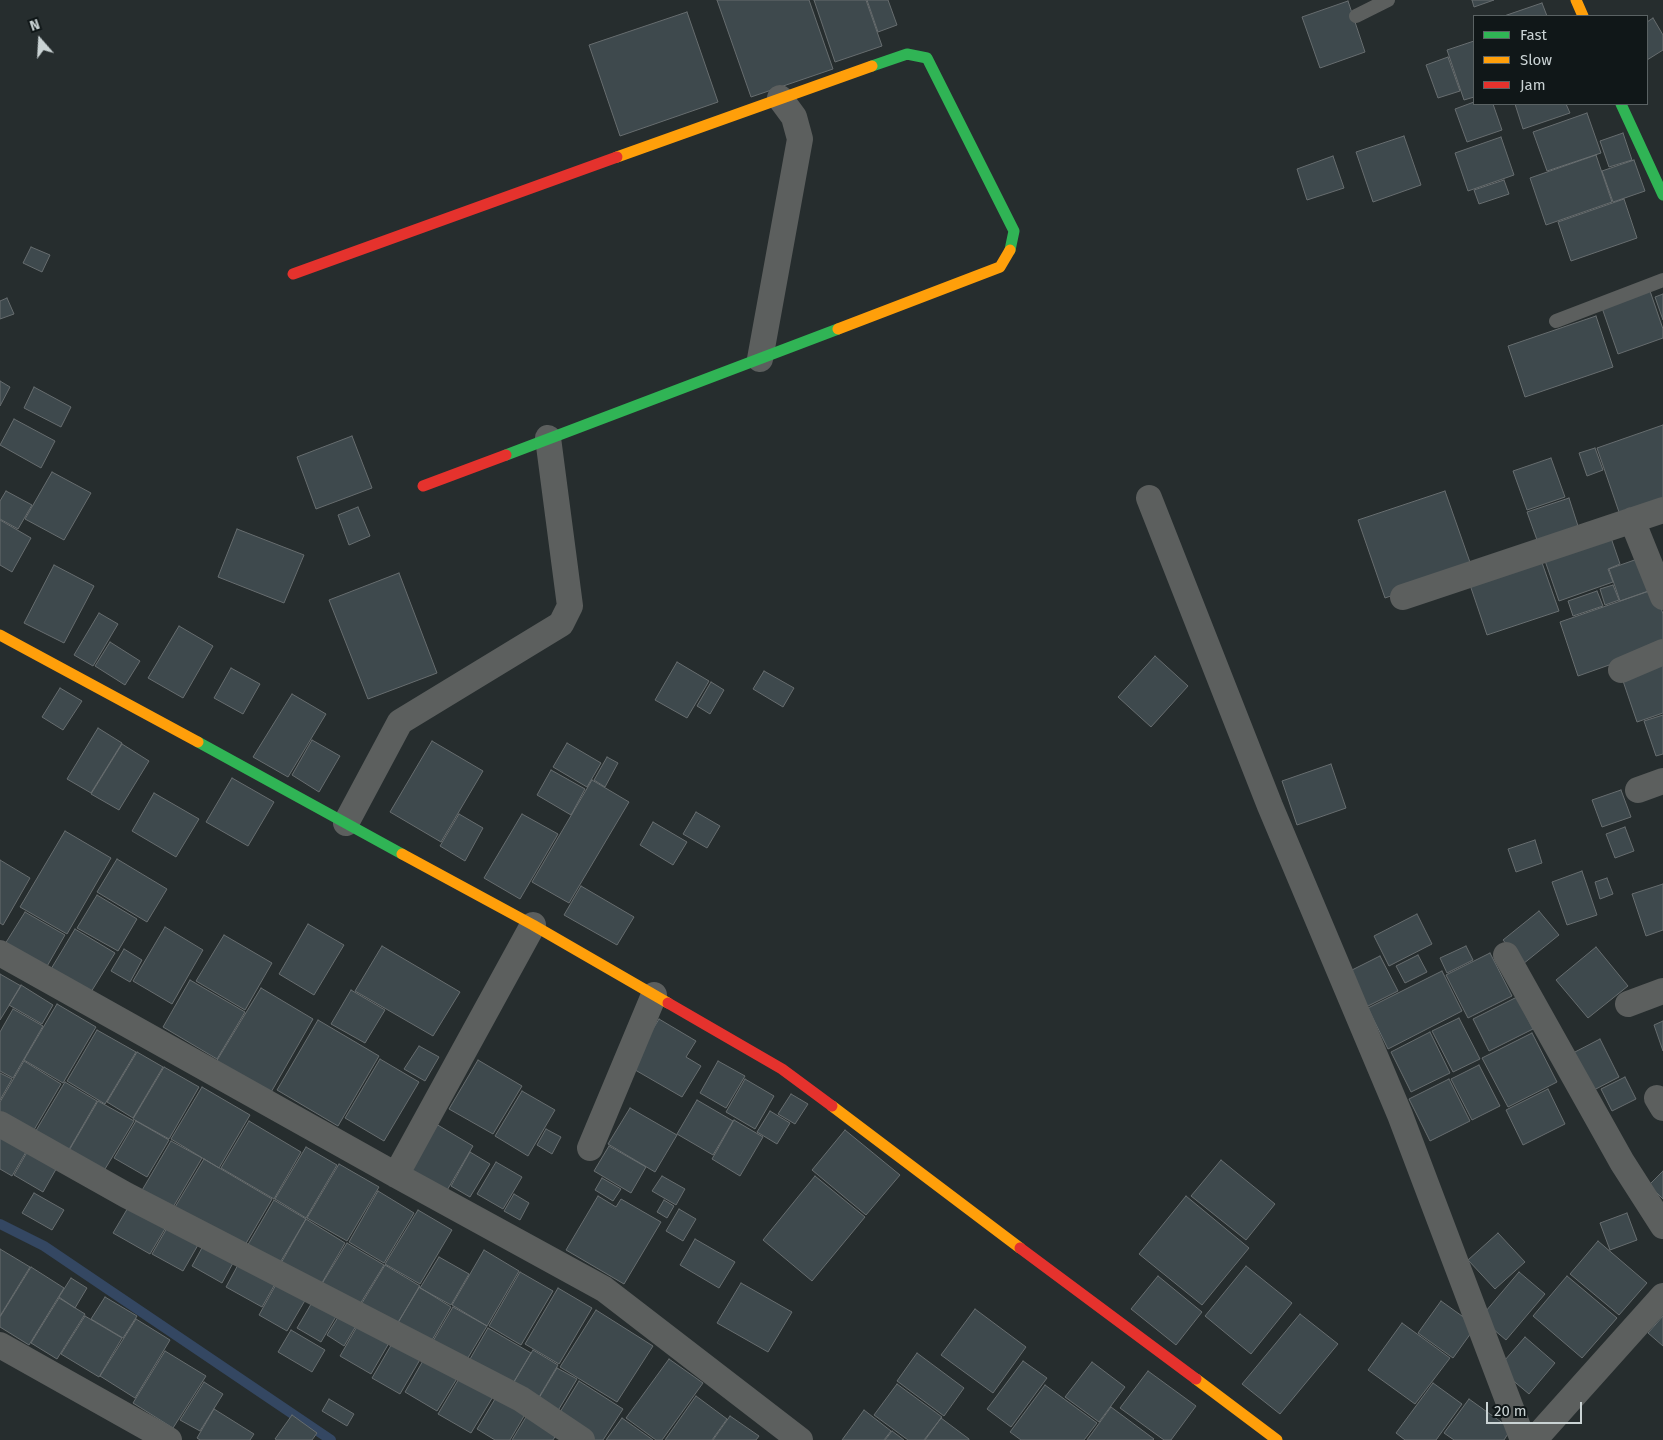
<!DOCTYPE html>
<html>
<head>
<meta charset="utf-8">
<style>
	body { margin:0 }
	#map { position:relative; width:1663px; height:1440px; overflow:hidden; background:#262d2e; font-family:"Fira Sans",sans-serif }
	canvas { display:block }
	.legend { position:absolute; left:1473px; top:15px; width:175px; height:90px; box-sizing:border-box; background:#101718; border:1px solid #5a6263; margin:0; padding:6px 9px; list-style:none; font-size:15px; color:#cad3d4 }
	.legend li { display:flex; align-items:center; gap:10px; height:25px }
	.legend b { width:25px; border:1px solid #5a6263 }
	.north { position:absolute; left:15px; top:15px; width:50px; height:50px; -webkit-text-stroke:4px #101718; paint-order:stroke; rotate:341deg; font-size:14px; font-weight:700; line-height:20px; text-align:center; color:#cad3d4 }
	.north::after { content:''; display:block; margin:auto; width:18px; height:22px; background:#cad3d4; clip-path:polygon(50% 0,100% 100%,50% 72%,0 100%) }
	.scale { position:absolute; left:1486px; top:1402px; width:96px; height:22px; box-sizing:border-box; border:2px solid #cad3d4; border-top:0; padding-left:6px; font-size:15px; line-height:18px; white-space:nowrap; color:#cad3d4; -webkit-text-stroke:4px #101718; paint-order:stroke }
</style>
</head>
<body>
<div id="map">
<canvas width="1663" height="1440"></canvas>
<ul class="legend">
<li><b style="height:6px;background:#30b455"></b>Fast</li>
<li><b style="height:6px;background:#ff9f0a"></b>Slow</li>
<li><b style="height:6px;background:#e5322d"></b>Jam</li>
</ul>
<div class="north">N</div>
<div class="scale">20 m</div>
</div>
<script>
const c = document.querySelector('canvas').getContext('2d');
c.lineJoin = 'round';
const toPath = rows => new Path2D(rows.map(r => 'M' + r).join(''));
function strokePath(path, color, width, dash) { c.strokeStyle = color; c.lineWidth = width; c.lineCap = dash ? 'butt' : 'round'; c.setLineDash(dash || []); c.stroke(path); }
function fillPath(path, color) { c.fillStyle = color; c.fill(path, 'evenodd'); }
strokePath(toPath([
	[0,1224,44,1246,331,1440]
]), '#344762', 10);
const building = toPath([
	[717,0,809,0,833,69,751,97,717,0],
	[814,0,866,0,882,46,835,62,814,0],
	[867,0,888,0,897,25,878,32,867,0],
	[1472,0,1494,0,1474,7,1472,0],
	[1348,1,1365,52,1320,68,1302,17,1348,1],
	[1542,3,1547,16,1504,16,1542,3],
	[687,12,718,102,620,136,589,45,687,12],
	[1653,18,1663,35,1663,50,1647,60,1647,22,1653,18],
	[1474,41,1474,97,1464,100,1447,50,1474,41],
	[1448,57,1460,91,1438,98,1426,65,1448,57],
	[1474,102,1474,104,1493,104,1502,130,1467,142,1455,109,1474,102],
	[1515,104,1566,104,1570,113,1523,129,1515,104],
	[1587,113,1601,153,1547,171,1533,132,1587,113],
	[1623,133,1632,160,1609,167,1600,141,1623,133],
	[1404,136,1421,185,1373,202,1356,152,1404,136],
	[1501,137,1514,175,1468,191,1455,153,1501,137],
	[1596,155,1612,202,1546,225,1530,178,1596,155],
	[1333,156,1344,188,1307,200,1297,169,1333,156],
	[1634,160,1645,191,1613,202,1602,171,1634,160],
	[1504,180,1509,194,1479,204,1474,190,1504,180],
	[1624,199,1637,238,1571,261,1558,222,1624,199],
	[31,247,50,255,42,272,23,263,31,247],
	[1649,288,1663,329,1663,338,1618,354,1601,305,1649,288],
	[1663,294,1663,320,1655,297,1663,294],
	[7,298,14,314,0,319,0,301,7,298],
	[1596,316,1613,367,1525,397,1508,346,1596,316],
	[0,381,10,387,0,406,0,381],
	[34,387,71,407,61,427,24,408,34,387],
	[14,419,55,441,41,468,0,445,14,419],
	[1663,425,1663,500,1620,515,1597,448,1663,425],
	[352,436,372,488,316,509,297,457,352,436],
	[1595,448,1603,470,1587,476,1579,453,1595,448],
	[1551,458,1565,497,1527,510,1513,471,1551,458],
	[52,472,91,493,64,540,25,519,52,472],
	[6,491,32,505,18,529,0,519,0,501,6,491],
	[1445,491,1472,568,1385,598,1358,520,1445,491],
	[1569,498,1578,526,1537,540,1527,512,1569,498],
	[358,507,370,536,349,545,338,515,358,507],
	[0,520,31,538,12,572,0,565,0,520],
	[237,529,304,555,284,603,218,577,237,529],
	[1609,532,1620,564,1608,569,1613,582,1559,601,1543,555,1609,532],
	[1540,557,1559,611,1487,635,1469,582,1540,557],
	[1643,557,1654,589,1620,601,1609,569,1643,557],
	[54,565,94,586,64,643,24,623,54,565],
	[399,573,437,673,368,699,329,600,399,573],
	[1613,585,1619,600,1605,605,1600,589,1613,585],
	[1655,589,1663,614,1663,646,1578,676,1560,622,1655,589],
	[1597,591,1603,606,1573,616,1568,601,1597,591],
	[99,613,118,624,93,666,74,655,99,613],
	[179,626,213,646,183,698,148,678,179,626],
	[110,642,140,661,125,685,95,666,110,642],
	[1155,656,1188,686,1151,727,1118,697,1155,656],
	[677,662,709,681,687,718,655,700,677,662],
	[1663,664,1663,713,1637,722,1622,678,1663,664],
	[231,668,260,684,243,714,214,698,231,668],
	[764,671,794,688,783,707,753,689,764,671],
	[711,682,724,690,710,714,697,706,711,682],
	[60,688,82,701,63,730,42,717,60,688],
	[292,694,326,714,288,777,253,757,292,694],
	[1663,715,1663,754,1656,756,1644,721,1663,715],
	[98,728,122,743,91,793,67,779,98,728],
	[312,740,340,756,319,792,292,775,312,740],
	[432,741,483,771,441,842,390,812,432,741],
	[567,743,601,763,587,787,553,767,567,743],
	[122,744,149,761,119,810,91,794,122,744],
	[607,757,618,763,605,787,594,780,607,757],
	[1331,764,1346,808,1297,825,1282,781,1331,764],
	[551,770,585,789,571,815,537,795,551,770],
	[232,778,274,802,248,846,206,822,232,778],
	[592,780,629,802,569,903,532,882,592,780],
	[1621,790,1631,817,1602,827,1592,800,1621,790],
	[154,793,199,819,176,857,132,831,154,793],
	[696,812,720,826,707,848,683,834,696,812],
	[459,814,483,828,465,861,440,846,459,814],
	[522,814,558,834,520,899,484,878,522,814],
	[653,822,687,842,673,865,640,845,653,822],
	[1625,827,1634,851,1615,858,1606,834,1625,827],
	[65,831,111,858,67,934,20,907,65,831],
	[1535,840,1542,863,1516,872,1508,849,1535,840],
	[117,859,167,889,147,922,97,892,117,859],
	[0,860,30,878,3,925,0,923,0,860],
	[1582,871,1597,915,1567,925,1552,882,1582,871],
	[1607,878,1613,894,1600,899,1595,882,1607,878],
	[1663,884,1663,930,1646,936,1632,894,1663,884],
	[581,886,634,917,617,945,564,915,581,886],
	[97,895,137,919,118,951,77,928,97,895],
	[1539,911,1559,935,1523,964,1503,940,1539,911],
	[25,912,65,935,46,968,5,944,25,912],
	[1417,914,1432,944,1389,966,1374,936,1417,914],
	[308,924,344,945,314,995,279,974,308,924],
	[165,927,203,950,172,1004,133,981,165,927],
	[75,929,115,953,91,992,51,969,75,929],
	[224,935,272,963,245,1010,196,981,224,935],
	[382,946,460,992,433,1036,355,991,382,946],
	[1466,946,1473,960,1447,973,1440,958,1466,946],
	[1596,947,1628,986,1588,1018,1556,980,1596,947],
	[124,949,142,960,130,982,111,971,124,949],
	[1490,953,1512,996,1468,1018,1446,975,1490,953],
	[1418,955,1427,972,1405,983,1396,966,1418,955],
	[1380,956,1398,991,1366,1007,1348,972,1380,956],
	[1442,971,1462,1011,1388,1049,1368,1008,1442,971],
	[0,974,21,986,0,1020,0,974],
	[190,980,245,1012,217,1059,163,1027,190,980],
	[21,985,53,1005,42,1024,9,1005,21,985],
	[261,988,313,1019,270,1094,216,1062,261,988],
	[351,990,385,1010,365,1043,331,1024,351,990],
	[1517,997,1533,1029,1489,1051,1473,1019,1517,997],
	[57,1004,96,1027,63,1083,24,1060,57,1004],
	[13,1009,43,1026,13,1078,0,1071,0,1032,13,1009],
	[1459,1018,1480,1059,1453,1072,1432,1031,1459,1018],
	[659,1019,696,1041,686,1057,701,1066,682,1097,630,1067,659,1019],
	[318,1020,379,1056,338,1126,277,1090,318,1020],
	[1663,1021,1663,1051,1654,1025,1663,1021],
	[97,1030,136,1052,105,1104,67,1081,97,1030],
	[1430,1032,1450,1073,1411,1092,1391,1052,1430,1032],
	[1532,1033,1557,1082,1508,1107,1482,1058,1532,1033],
	[1600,1039,1619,1077,1592,1091,1573,1053,1600,1039],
	[419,1046,439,1057,425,1081,404,1069,419,1046],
	[137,1052,163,1067,133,1118,107,1102,137,1052],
	[380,1059,419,1082,384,1141,345,1118,380,1059],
	[478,1060,522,1086,493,1134,449,1109,478,1060],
	[24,1061,61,1084,31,1135,0,1117,0,1102,24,1061],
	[718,1061,745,1076,726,1108,700,1093,718,1061],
	[1479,1065,1500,1106,1472,1120,1451,1079,1479,1065],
	[164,1067,199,1087,169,1139,133,1119,164,1067],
	[0,1073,12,1079,0,1100,0,1073],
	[1625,1077,1636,1099,1612,1111,1601,1089,1625,1077],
	[745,1079,774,1096,755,1129,726,1112,745,1079],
	[1449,1079,1470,1121,1430,1141,1409,1099,1449,1079],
	[65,1082,97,1101,67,1153,34,1134,65,1082],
	[202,1087,250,1115,219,1168,171,1139,202,1087],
	[1548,1089,1565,1124,1523,1145,1506,1110,1548,1089],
	[522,1091,555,1110,528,1156,495,1136,522,1091],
	[791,1094,808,1104,795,1124,778,1114,791,1094],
	[697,1100,733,1121,713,1155,677,1134,697,1100],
	[98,1101,134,1121,102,1174,67,1154,98,1101],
	[630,1108,677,1135,655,1172,608,1144,630,1108],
	[770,1111,790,1123,777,1144,757,1132,770,1111],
	[734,1120,763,1137,740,1176,712,1159,734,1120],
	[136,1121,169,1140,147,1177,114,1158,136,1121],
	[249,1121,301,1152,274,1199,221,1168,249,1121],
	[436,1124,473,1146,446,1192,408,1170,436,1124],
	[0,1128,30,1145,12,1176,0,1169,0,1128],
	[546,1129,561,1137,552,1154,537,1145,546,1129],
	[845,1130,900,1175,866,1215,812,1170,845,1130],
	[171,1141,202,1158,172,1209,141,1192,171,1141],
	[609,1146,646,1167,631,1193,594,1171,609,1146],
	[30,1147,59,1164,43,1192,14,1175,30,1147],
	[306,1147,337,1165,306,1218,275,1199,306,1147],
	[470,1152,490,1164,470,1197,451,1186,470,1152],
	[204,1159,272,1199,241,1252,172,1212,204,1159],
	[1221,1160,1275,1204,1246,1240,1191,1196,1221,1160],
	[496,1162,522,1177,503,1209,477,1194,496,1162],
	[339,1164,379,1187,347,1241,307,1218,339,1164],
	[1663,1171,1663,1199,1649,1185,1663,1171],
	[662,1176,685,1189,676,1205,652,1191,662,1176],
	[815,1176,865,1217,812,1281,763,1240,815,1176],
	[602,1178,621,1189,613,1201,595,1190,602,1178],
	[378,1191,414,1213,384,1263,349,1242,378,1191],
	[34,1193,64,1210,52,1230,22,1213,34,1193],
	[514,1194,529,1203,520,1220,504,1211,514,1194],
	[598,1196,616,1207,621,1199,661,1222,624,1284,566,1250,598,1196],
	[1186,1196,1249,1248,1202,1305,1139,1254,1186,1196],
	[274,1200,306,1219,278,1266,246,1248,274,1200],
	[664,1200,674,1206,667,1218,657,1212,664,1200],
	[129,1206,166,1227,150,1254,113,1233,129,1206],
	[679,1209,696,1219,683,1241,666,1231,679,1209],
	[418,1210,452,1230,420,1284,385,1264,418,1210],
	[1627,1213,1637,1240,1610,1250,1600,1223,1627,1213],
	[306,1219,345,1243,319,1288,280,1265,306,1219],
	[167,1228,198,1245,183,1271,152,1254,167,1228],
	[1498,1233,1525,1262,1495,1289,1468,1260,1498,1233],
	[695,1239,735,1262,719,1288,680,1265,695,1239],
	[1598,1241,1647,1283,1619,1315,1570,1274,1598,1241],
	[347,1243,384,1265,357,1309,320,1287,347,1243],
	[203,1246,233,1263,222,1283,192,1266,203,1246],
	[0,1249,30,1267,0,1316,0,1249],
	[484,1250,519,1271,487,1326,452,1305,484,1250],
	[439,1257,469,1274,451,1305,420,1288,439,1257],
	[239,1263,275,1284,262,1307,226,1287,239,1263],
	[385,1265,420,1286,394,1329,359,1308,385,1265],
	[1246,1266,1292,1303,1251,1354,1205,1316,1246,1266],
	[31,1267,64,1288,29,1345,0,1327,0,1317,31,1267],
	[520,1272,553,1291,521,1345,489,1326,520,1272],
	[1519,1272,1545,1294,1506,1340,1480,1318,1519,1272],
	[1158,1276,1202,1312,1176,1345,1131,1309,1158,1276],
	[1567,1276,1617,1318,1582,1358,1533,1316,1567,1276],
	[71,1278,87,1288,75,1308,59,1297,71,1278],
	[278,1281,307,1297,287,1331,259,1315,278,1281],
	[741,1283,792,1312,768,1352,717,1323,741,1283],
	[419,1287,451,1307,428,1347,395,1328,419,1287],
	[558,1288,592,1308,559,1364,525,1344,558,1288],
	[317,1294,341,1308,321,1342,297,1328,317,1294],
	[105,1297,137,1316,123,1338,91,1319,105,1297],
	[59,1298,85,1314,57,1359,31,1343,59,1298],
	[1441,1301,1476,1326,1453,1358,1418,1333,1441,1301],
	[453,1307,487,1326,463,1366,430,1346,453,1307],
	[343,1309,360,1319,344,1346,327,1335,343,1309],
	[975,1309,1026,1347,993,1393,941,1355,975,1309],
	[596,1310,653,1346,617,1402,560,1367,596,1310],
	[1300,1314,1338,1344,1280,1414,1242,1384,1300,1314],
	[85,1316,122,1338,99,1377,61,1354,85,1316],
	[1663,1316,1663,1346,1648,1333,1663,1316],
	[362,1318,393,1336,371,1374,340,1356,362,1318],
	[136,1319,170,1340,135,1398,100,1376,136,1319],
	[1402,1323,1450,1358,1415,1404,1368,1370,1402,1323],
	[488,1328,531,1353,509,1390,466,1366,488,1328],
	[291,1330,325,1350,312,1372,278,1352,291,1330],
	[397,1335,425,1351,400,1394,372,1378,397,1335],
	[1525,1337,1555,1363,1529,1394,1498,1368,1525,1337],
	[533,1350,558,1365,536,1402,511,1387,533,1350],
	[165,1351,206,1376,173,1428,133,1403,165,1351],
	[428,1352,461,1372,437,1411,405,1392,428,1352],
	[917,1353,964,1388,944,1416,897,1381,917,1353],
	[669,1359,703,1383,662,1440,656,1440,626,1418,669,1359],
	[1023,1361,1047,1378,1011,1427,987,1409,1023,1361],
	[1092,1362,1125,1387,1099,1422,1065,1397,1092,1362],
	[557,1368,577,1379,556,1414,536,1403,557,1368],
	[1148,1371,1196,1406,1171,1440,1164,1440,1120,1408,1148,1371],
	[463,1372,497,1390,471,1433,438,1414,463,1372],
	[579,1381,623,1409,603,1440,594,1440,557,1417,579,1381],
	[204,1382,223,1394,200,1431,180,1420,204,1382],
	[1433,1383,1462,1404,1436,1440,1405,1440,1396,1433,1433,1383],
	[897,1384,942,1417,924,1440,908,1440,874,1415,897,1384],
	[1045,1385,1097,1423,1084,1440,1021,1440,1010,1432,1045,1385],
	[498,1394,527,1411,510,1440,495,1440,477,1429,498,1394],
	[696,1396,727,1419,712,1440,665,1440,696,1396],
	[329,1399,354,1414,347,1426,322,1411,329,1399],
	[1469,1399,1511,1429,1504,1440,1454,1440,1444,1433,1469,1399],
	[1111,1407,1154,1439,1153,1440,1087,1440,1111,1407],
	[214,1409,254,1434,250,1440,200,1440,197,1438,214,1409],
	[864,1410,891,1431,884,1440,842,1440,864,1410],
	[529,1412,559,1430,553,1440,512,1440,529,1412],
	[292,1415,317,1433,312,1440,277,1440,275,1439,292,1415],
	[730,1416,759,1436,756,1440,713,1440,730,1416],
	[622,1418,653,1440,606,1440,622,1418],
	[941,1418,969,1439,969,1440,925,1440,941,1418],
	[892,1431,904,1440,885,1440,892,1431]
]);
fillPath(building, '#3e494d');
strokePath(building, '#676d6f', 1);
strokePath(toPath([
	[1356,16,1388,0],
	[1556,321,1663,280]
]), '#5c5f5e', 14);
strokePath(toPath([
	[760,359,800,139,794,117,780,98],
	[1149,498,1270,806,1400,1115,1523,1440],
	[1632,520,1663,597],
	[1403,597,1663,510],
	[1621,670,1663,652],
	[1638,790,1663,781],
	[346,823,400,722,561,624,570,606,548,438],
	[0,953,396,1175,604,1289,800,1440],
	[1506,955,1622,1162,1663,1226],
	[1628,1004,1663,991],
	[1657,1098,1663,1108],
	[0,1124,126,1195,521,1399,582,1440],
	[590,1148,654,995],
	[396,1175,533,925],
	[0,1345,169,1440],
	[1534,1440,1663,1296]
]), '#5c5f5e', 26);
strokePath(toPath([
	[872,66,907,54,927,58,1014,231,1010,250],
	[1621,104,1663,195],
	[506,455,838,329],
	[198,742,402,854]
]), '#30b455', 11);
strokePath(toPath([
	[1576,0,1583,16],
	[617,157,872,66],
	[838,329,1000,267,1010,250],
	[0,635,198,742],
	[402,854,533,925,668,1003],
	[832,1106,1020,1248],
	[1196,1379,1277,1440]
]), '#ff9f0a', 11);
strokePath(toPath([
	[293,274,617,157],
	[423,486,506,455],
	[668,1003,782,1069,832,1106],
	[1020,1248,1196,1379]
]), '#e5322d', 11);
</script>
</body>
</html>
